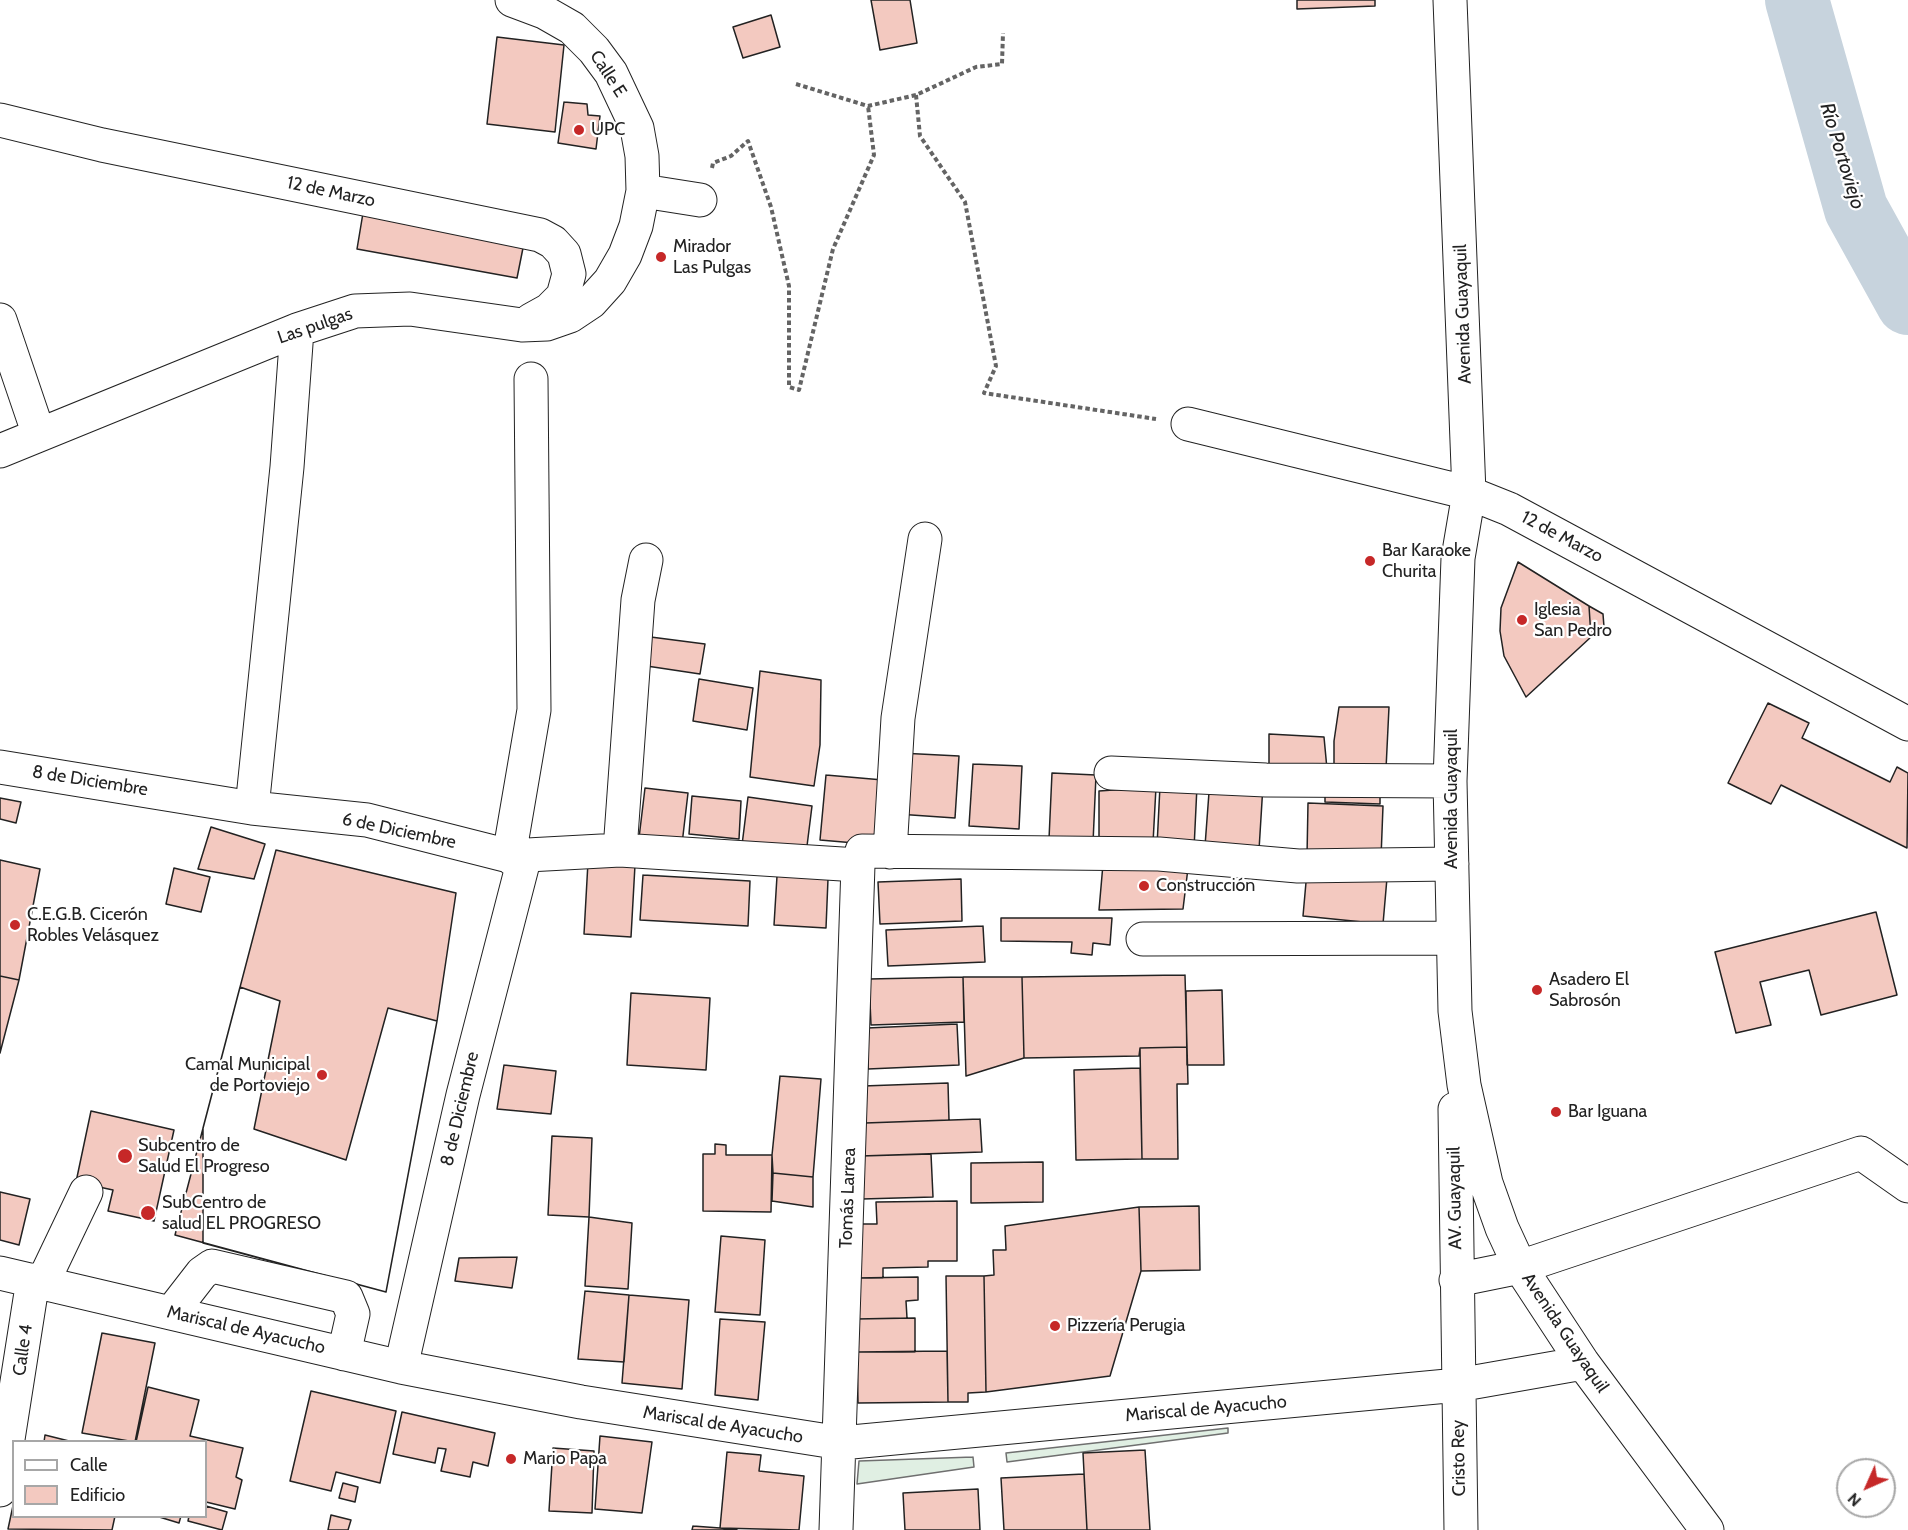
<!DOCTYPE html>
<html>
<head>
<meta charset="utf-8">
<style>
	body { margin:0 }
	#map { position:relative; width:1908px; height:1530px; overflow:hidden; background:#fff; font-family:Cabin,sans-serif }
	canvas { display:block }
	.legend { position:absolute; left:12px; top:1440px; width:195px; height:78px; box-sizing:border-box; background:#fff; border:2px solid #a7a7a7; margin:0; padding:8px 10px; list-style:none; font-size:18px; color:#222 }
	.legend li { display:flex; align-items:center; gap:12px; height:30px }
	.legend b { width:30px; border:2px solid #a7a7a7 }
	.north { position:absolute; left:1836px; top:1458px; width:60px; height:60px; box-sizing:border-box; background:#fff; border:2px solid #a7a7a7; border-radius:50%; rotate:225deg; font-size:16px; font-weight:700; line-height:24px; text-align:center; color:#222 }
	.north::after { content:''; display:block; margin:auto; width:21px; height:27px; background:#c62828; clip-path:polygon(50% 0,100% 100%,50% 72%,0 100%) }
</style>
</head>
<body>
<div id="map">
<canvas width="1908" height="1530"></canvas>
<ul class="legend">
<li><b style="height:8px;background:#fff"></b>Calle</li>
<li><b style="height:16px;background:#f3c9c0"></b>Edificio</li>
</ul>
<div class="north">N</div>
</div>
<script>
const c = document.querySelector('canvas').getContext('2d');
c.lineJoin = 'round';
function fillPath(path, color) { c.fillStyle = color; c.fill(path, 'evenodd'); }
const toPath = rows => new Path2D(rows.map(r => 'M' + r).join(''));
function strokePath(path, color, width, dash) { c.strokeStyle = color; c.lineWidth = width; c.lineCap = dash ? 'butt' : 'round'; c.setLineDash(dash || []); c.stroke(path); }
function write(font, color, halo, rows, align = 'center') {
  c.font = font + ' Cabin,sans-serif'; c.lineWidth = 4.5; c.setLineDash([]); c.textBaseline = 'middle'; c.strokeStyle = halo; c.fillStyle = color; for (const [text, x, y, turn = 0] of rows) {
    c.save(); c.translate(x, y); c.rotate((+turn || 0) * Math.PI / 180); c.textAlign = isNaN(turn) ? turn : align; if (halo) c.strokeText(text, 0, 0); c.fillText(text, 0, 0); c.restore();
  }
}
const green = toPath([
	[1228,1428,1228,1433,1007,1462,1006,1453,1228,1428],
	[973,1457,974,1467,857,1484,859,1461,973,1457]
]);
fillPath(green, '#e0efe3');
strokePath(green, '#6f6f6f', 1.5);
strokePath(toPath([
	[1797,0,1856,209,1908,303]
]), '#c7d3dd', 64);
const building = toPath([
	[871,0,910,0,917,43,880,50,871,0],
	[1297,0,1375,0,1375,6,1297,9,1297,0],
	[771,15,780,47,743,58,733,27,771,15],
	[497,37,564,45,555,132,487,124,497,37],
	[564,102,587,104,588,115,600,116,596,149,558,143,564,102],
	[363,213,524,243,517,278,357,249,363,213],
	[1518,562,1589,606,1591,637,1526,697,1504,656,1500,631,1501,608,1518,562],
	[1589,606,1603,614,1604,627,1591,637,1589,606],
	[643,636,705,644,700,674,640,665,643,636],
	[760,671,821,680,820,745,814,786,750,777,760,671],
	[699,679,753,688,747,730,693,721,699,679],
	[1768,703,1809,723,1802,738,1890,782,1897,767,1908,773,1907,848,1781,785,1771,804,1728,783,1768,703],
	[1339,707,1389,707,1386,769,1334,769,1334,741,1339,707],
	[1269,734,1324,737,1327,769,1269,774,1269,734],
	[900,753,959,756,955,818,897,814,900,753],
	[973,764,1022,766,1019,829,969,826,973,764],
	[1052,773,1096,775,1093,843,1049,839,1052,773],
	[826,775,883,780,878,845,820,840,826,775],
	[1210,779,1263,785,1259,850,1205,846,1210,779],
	[1325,783,1380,783,1380,804,1325,802,1325,783],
	[1160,786,1197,786,1194,849,1157,846,1160,786],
	[1156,787,1153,843,1099,843,1099,791,1156,787],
	[645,788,688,793,682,844,639,838,645,788],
	[692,796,741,801,739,839,689,834,692,796],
	[748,797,812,806,806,854,742,845,748,797],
	[0,798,21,802,16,823,0,819,0,798],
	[1308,803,1383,806,1381,858,1307,856,1308,803],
	[211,827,265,844,254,879,198,869,211,827],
	[276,850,456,893,437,1021,386,1292,175,1235,276,850],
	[0,860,40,869,19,980,0,976,0,860],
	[1189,860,1183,909,1099,910,1103,864,1189,860],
	[588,862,635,865,631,937,584,934,588,862],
	[174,868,210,877,201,912,166,904,174,868],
	[1307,871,1387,878,1383,924,1303,916,1307,871],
	[643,875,750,881,748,926,640,920,643,875],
	[777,876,828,879,826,928,774,925,777,876],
	[961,879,962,921,880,924,878,882,961,879],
	[1876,912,1897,995,1821,1015,1809,970,1760,982,1771,1025,1736,1033,1715,952,1876,912],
	[1001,918,1112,918,1110,945,1093,943,1092,955,1071,953,1072,942,1001,941,1001,918],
	[983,926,985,962,888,966,886,930,983,926],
	[1185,975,1187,1047,1140,1048,1139,1056,1024,1058,1022,977,1185,975],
	[0,976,19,980,0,1053,0,976],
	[963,977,964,1022,871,1025,869,979,963,977],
	[963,977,1022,977,1024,1058,966,1076,963,977],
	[240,987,280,1001,254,1129,346,1160,388,1008,437,1021,386,1292,203,1243,203,1128,240,987],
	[1222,990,1224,1065,1187,1065,1186,991,1222,990],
	[631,993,710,998,706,1070,627,1065,631,993],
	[957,1024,959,1065,868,1069,867,1028,957,1024],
	[1187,1047,1188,1084,1177,1084,1178,1159,1142,1159,1140,1048,1187,1047],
	[504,1065,556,1071,551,1114,497,1109,504,1065],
	[1140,1068,1142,1159,1076,1160,1074,1070,1140,1068],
	[780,1076,821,1079,813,1177,773,1173,772,1155,780,1076],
	[948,1083,949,1120,865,1123,863,1086,948,1083],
	[91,1111,174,1130,154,1221,108,1211,113,1190,76,1182,91,1111],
	[980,1119,982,1152,861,1156,865,1123,980,1119],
	[552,1136,592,1138,589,1217,548,1215,552,1136],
	[715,1144,726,1145,726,1155,772,1155,771,1212,703,1211,703,1154,715,1154,715,1144],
	[931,1154,933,1197,862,1199,861,1156,931,1154],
	[1043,1162,1043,1202,971,1203,971,1163,1043,1162],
	[773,1173,813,1177,813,1207,772,1201,773,1173],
	[0,1192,30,1199,19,1245,0,1240,0,1192],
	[957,1201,957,1261,928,1261,928,1267,883,1268,883,1278,855,1278,854,1224,877,1224,876,1202,957,1201],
	[1199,1206,1200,1270,1141,1271,1139,1207,1199,1206],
	[1139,1207,1141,1271,1110,1376,986,1392,984,1276,994,1275,993,1250,1006,1250,1005,1226,1139,1207],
	[589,1217,632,1223,628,1289,585,1286,589,1217],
	[721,1236,765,1240,760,1315,715,1312,721,1236],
	[517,1257,512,1288,455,1281,459,1258,517,1257],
	[946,1276,984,1276,986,1392,968,1393,968,1402,948,1402,946,1276],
	[918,1277,918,1300,906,1301,907,1318,856,1319,855,1278,918,1277],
	[585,1291,629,1295,624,1362,578,1359,585,1291],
	[629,1295,689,1300,682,1389,622,1383,629,1295],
	[915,1318,915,1352,857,1352,856,1319,915,1318],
	[720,1319,765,1322,758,1400,715,1395,720,1319],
	[102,1333,155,1343,135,1442,82,1433,102,1333],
	[947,1351,948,1402,858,1403,857,1352,947,1351],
	[148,1387,199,1400,190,1436,243,1448,236,1477,242,1480,235,1509,206,1502,206,1442,136,1442,148,1387],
	[311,1391,396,1411,380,1483,336,1472,331,1491,290,1481,311,1391],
	[402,1412,495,1433,488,1466,473,1462,470,1477,441,1471,446,1449,438,1448,435,1463,393,1454,402,1412],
	[45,1435,73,1442,44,1442,45,1435],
	[600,1436,652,1442,642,1513,595,1509,600,1436],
	[553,1448,594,1451,592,1513,549,1511,553,1448],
	[1145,1450,1150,1530,1087,1530,1083,1453,1145,1450],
	[727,1452,761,1455,759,1471,804,1476,799,1530,720,1528,727,1452],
	[1084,1474,1087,1530,1004,1530,1001,1478,1084,1474],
	[343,1483,358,1487,355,1502,339,1498,343,1483],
	[978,1489,980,1530,905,1530,903,1493,978,1489],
	[14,1501,14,1516,115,1516,112,1530,8,1529,14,1501],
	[206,1506,227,1512,222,1530,188,1521,189,1516,206,1516,206,1506],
	[331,1515,351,1520,348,1530,328,1530,331,1515],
	[156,1516,181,1516,179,1523,156,1516],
	[693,1526,720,1528,737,1530,692,1530,693,1526]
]);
fillPath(building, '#f3c9c0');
strokePath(building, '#222', 1.5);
const minor = toPath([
	[1450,0,1469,493,1458,558,1450,781,1455,1011,1464,1085,1486,1183,1502,1228,1520,1267,1583,1363,1707,1530],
	[0,120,102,145,540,235,553,242,564,254,569,274,563,296,549,310,531,320],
	[643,191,700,200],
	[0,320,39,435],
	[1188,424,1469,493,1509,509,1908,724],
	[0,451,297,330,355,311,410,309,522,325,547,324,570,316,591,302,610,281,625,255,636,226,643,191,642,156,637,128,611,73,594,50,572,28,544,12,512,0],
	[0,767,252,808,367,820,509,856,620,850,858,865],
	[1111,773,1266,780,1450,781],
	[252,808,287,467,297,330],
	[620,850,638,600,646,560],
	[890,852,898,718,925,539],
	[509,856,534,710,531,379],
	[1143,939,1453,938],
	[1455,1109,1461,1530],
	[0,1273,401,1367,581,1402,841,1443,1458,1385,1583,1363],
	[1456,1280,1520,1267,1861,1153,1908,1186],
	[43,1282,86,1192],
	[171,1313,202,1273,212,1266,346,1297,353,1314,344,1354],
	[401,1367,463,1095,522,867,509,856],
	[0,1490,33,1280],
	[836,1530,858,865,862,851,1159,854,1298,866,1452,864]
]);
strokePath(minor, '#222', 35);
strokePath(toPath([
	[796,84,868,106,916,95,976,67,1002,64,1003,33],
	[916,95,920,136,965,202,996,366,984,393,1156,419],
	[712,168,713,163,731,156,748,141,771,207,789,286,789,387,799,390,833,249,874,155,868,106]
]), '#646464', 4, [4.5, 3]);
strokePath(minor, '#fff', 33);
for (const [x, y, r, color] of [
	[579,130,6,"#c62828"],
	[661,257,6,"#c62828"],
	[1370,561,6,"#c62828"],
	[1522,620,6,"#c62828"],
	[1144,886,6,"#c62828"],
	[15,925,6,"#c62828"],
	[1537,990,6,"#c62828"],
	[322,1075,6,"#c62828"],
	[1556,1112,6,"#c62828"],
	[125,1156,8,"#c62828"],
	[148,1213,8,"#c62828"],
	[1055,1326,6,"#c62828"],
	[511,1459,6,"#c62828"]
]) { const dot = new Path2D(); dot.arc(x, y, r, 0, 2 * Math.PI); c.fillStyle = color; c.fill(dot); strokePath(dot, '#fff', 2); }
write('18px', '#222', '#fff', [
	["Calle E",608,74,57],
	["12 de Marzo",331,192,12],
	["Avenida Guayaquil",1463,314,-92],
	["Las pulgas",315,326,-19],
	["12 de Marzo",1562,537,28],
	["8 de Diciembre",90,781,9],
	["Avenida Guayaquil",1452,799,-90],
	["6 de Diciembre",399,831,12],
	["8 de Diciembre",460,1109,-77],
	["Tomás Larrea",848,1198,-88],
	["AV. Guayaquil",1455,1198,-91],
	["Mariscal de Ayacucho",246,1330,13],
	["Avenida Guayaquil",1565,1333,56],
	["Calle 4",23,1350,-82],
	["Mariscal de Ayacucho",1206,1409,-5],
	["Mariscal de Ayacucho",723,1425,9],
	["Cristo Rey",1459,1458,-91]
]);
write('18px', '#222', '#fff', [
	["UPC",591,130],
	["Mirador",673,247],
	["Las Pulgas",673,268],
	["Bar Karaoke",1382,551],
	["Churita",1382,572],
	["Iglesia",1534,610],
	["San Pedro",1534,631],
	["Construcción",1156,886],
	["C.E.G.B. Cicerón",27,915],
	["Robles Velásquez",27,936],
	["Asadero El",1549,980],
	["Sabrosón",1549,1001],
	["Camal Municipal",310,1065,"right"],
	["de Portoviejo",310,1086,"right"],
	["Bar Iguana",1568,1112],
	["Subcentro de",138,1146],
	["Salud El Progreso",138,1167],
	["SubCentro de",162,1203],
	["salud EL PROGRESO",162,1224],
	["Pizzería Perugia",1067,1326],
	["Mario Papa",523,1459]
], 'left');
write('italic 20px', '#222', '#fff', [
	["Río Portoviejo",1842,156,73]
]);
</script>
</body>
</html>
